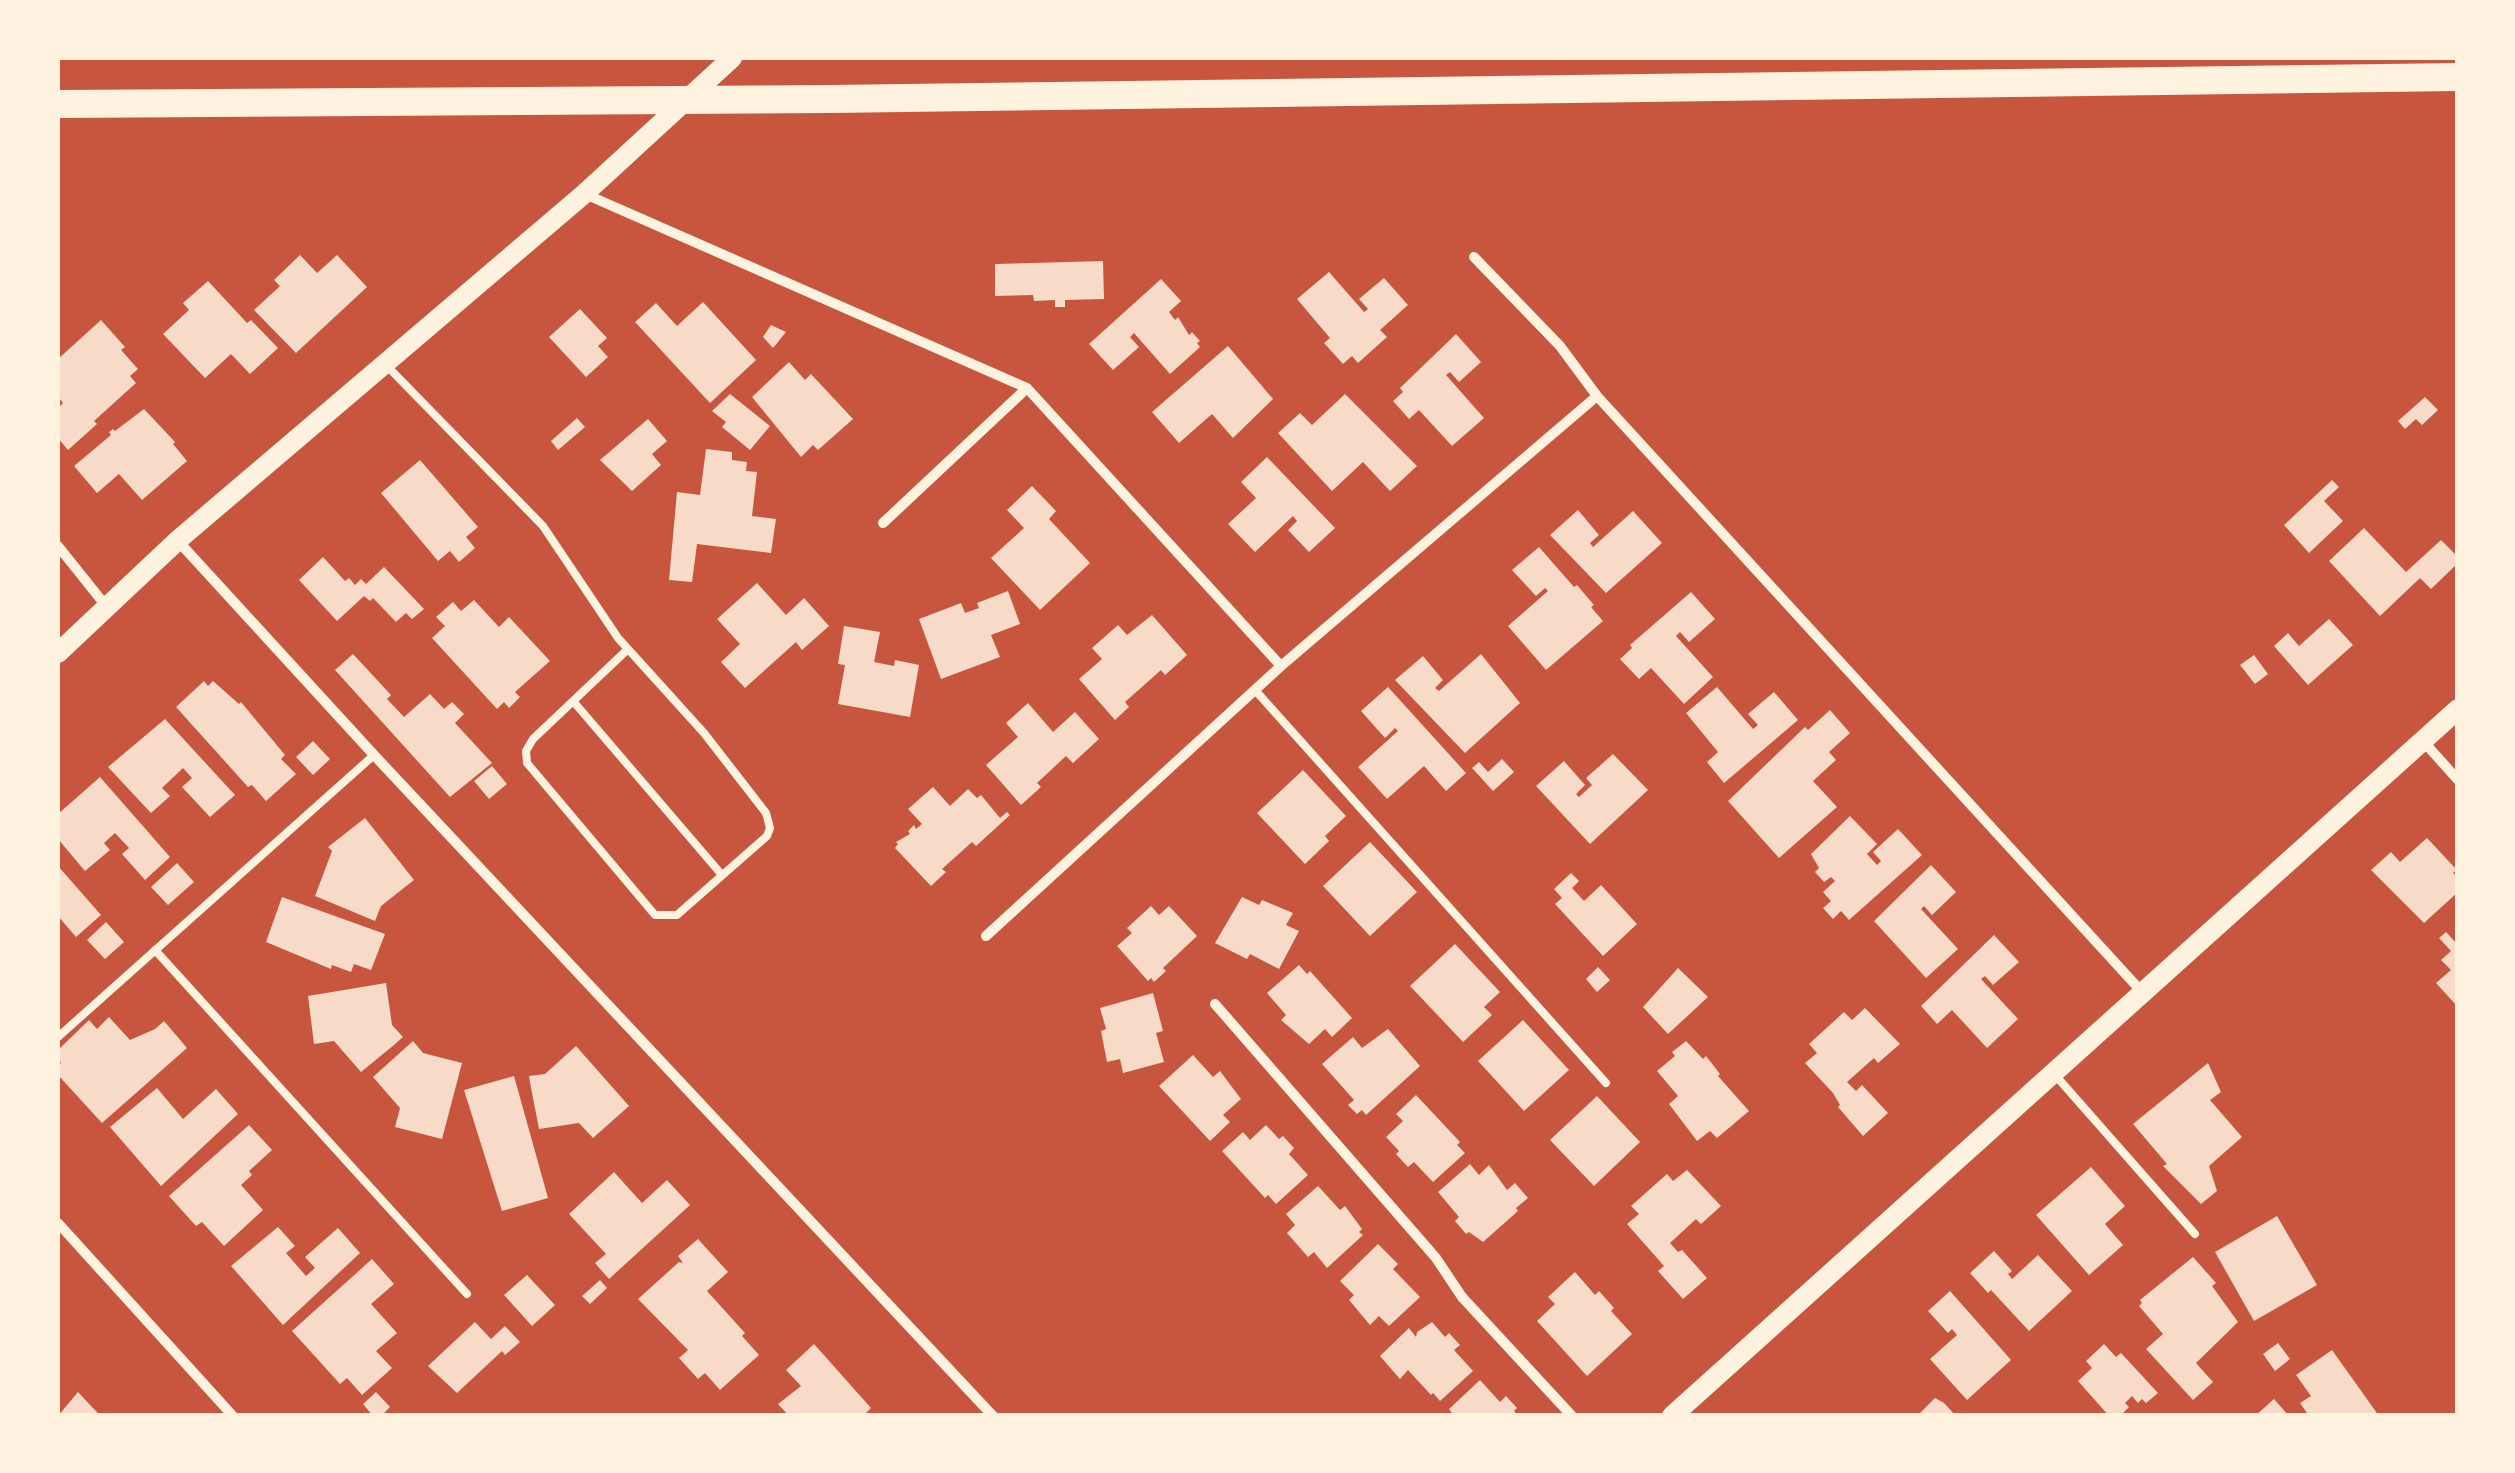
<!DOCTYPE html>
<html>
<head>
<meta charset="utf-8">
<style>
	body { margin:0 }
	#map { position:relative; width:2515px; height:1473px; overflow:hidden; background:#c8553d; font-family:"Noto Sans",sans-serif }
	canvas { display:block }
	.frame { position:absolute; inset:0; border:60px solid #fff3e0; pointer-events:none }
</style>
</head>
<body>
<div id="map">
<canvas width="2515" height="1473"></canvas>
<div class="frame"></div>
</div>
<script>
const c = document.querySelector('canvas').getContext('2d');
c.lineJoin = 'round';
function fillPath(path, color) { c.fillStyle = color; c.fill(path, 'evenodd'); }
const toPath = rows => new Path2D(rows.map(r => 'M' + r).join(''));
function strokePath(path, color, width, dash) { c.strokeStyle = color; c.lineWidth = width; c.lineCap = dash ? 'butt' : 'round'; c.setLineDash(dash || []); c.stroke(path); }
fillPath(toPath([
	[300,255,317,273,337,255,367,287,296,353,254,310,280,286,274,280],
	[1103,261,1104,299,1065,300,1065,307,1055,307,1055,300,1034,301,1033,295,995,296,995,264],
	[1329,272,1364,312,1368,309,1359,299,1384,278,1408,305,1380,330,1387,337,1358,363,1352,356,1343,364,1324,343,1330,338,1297,299],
	[1161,279,1181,301,1169,312,1175,320,1178,317,1189,335,1192,332,1200,341,1197,343,1200,347,1170,374,1134,333,1130,337,1139,347,1113,370,1089,344],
	[208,281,247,323,251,320,278,348,250,374,231,354,205,378,163,334,189,310,183,303],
	[703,302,756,360,710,403,635,322,656,303,677,326],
	[580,309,607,338,598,346,608,357,586,377,549,337],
	[101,320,125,347,121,350,138,369,130,376,136,383,94,421,97,424,68,450,58,438,58,408,63,403,58,397,58,359],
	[771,325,786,332,773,348,763,337],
	[1456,334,1481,362,1459,382,1450,372,1446,375,1484,418,1452,446,1419,410,1409,419,1393,401,1403,392,1400,388],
	[1228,346,1273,399,1233,438,1212,414,1179,443,1152,412],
	[789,362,805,380,811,374,853,419,818,450,813,445,801,457,752,397],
	[730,394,770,426,750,450,722,427,726,422,712,411],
	[1345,394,1417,466,1390,491,1363,462,1332,491,1278,433,1300,413,1312,425],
	[2425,397,2438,410,2422,425,2416,419,2405,429,2398,421],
	[144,409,175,442,173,444,187,461,142,500,119,474,97,493,74,466,111,435,109,432,113,429,115,431],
	[577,418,585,427,558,450,551,441],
	[648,419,667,441,652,454,661,465,632,491,600,460],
	[706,449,732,452,732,460,747,462,746,471,757,472,752,516,776,519,771,553,697,544,692,582,669,580,677,492,700,495],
	[1267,457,1335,528,1309,552,1288,530,1297,521,1293,516,1255,552,1228,524,1256,498,1241,482],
	[420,460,478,527,466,537,475,548,459,562,450,551,438,561,381,493],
	[2332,480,2339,487,2324,501,2343,521,2309,553,2284,525],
	[1032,486,1056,511,1049,519,1090,563,1040,610,991,558,1024,528,1007,510],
	[1578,510,1599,535,1590,543,1593,547,1633,511,1662,543,1606,593,1550,535],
	[2364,528,2406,572,2441,540,2458,557,2458,563,2431,589,2420,578,2380,616,2329,561],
	[1539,547,1574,587,1577,585,1594,605,1591,607,1603,621,1546,670,1508,626,1548,591,1545,588,1536,596,1512,570],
	[323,557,345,581,349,578,355,585,361,579,366,584,384,567,424,609,412,619,406,613,396,622,373,598,370,601,364,596,337,621,299,580],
	[757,583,786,615,804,598,829,626,802,650,796,642,745,688,721,662,740,644,717,619],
	[1008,591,1020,624,991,635,1000,657,941,679,919,619,961,603,965,613,979,608,977,603],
	[1691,592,1715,619,1689,642,1680,632,1676,636,1713,677,1684,704,1651,668,1639,679,1620,659,1632,648,1630,645],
	[474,600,499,627,509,617,550,661,515,692,520,697,509,708,504,702,497,709,432,638,445,626,436,617,453,602,461,611],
	[1152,615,1187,655,1165,675,1161,670,1125,702,1129,707,1115,720,1079,679,1102,659,1092,648,1118,625,1127,635],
	[2329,619,2353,645,2308,685,2274,646,2288,633,2299,646],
	[844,626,880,632,874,662,894,666,895,660,919,665,910,717,838,704,845,665,838,664],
	[353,654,391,695,387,699,404,717,430,694,444,709,452,702,464,714,455,723,492,763,450,797,335,670],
	[1481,654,1520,703,1465,753,1395,680,1423,656,1443,680,1435,688,1439,691],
	[2254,655,2268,674,2255,684,2240,665],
	[204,681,208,686,213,681,239,704,241,702,285,755,281,759,296,774,266,801,252,785,248,787,176,707],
	[1388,687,1466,773,1446,791,1424,766,1387,799,1358,767,1398,731,1395,728,1385,738,1361,711],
	[1717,687,1753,729,1758,725,1748,714,1774,692,1798,720,1724,783,1707,762,1718,752,1686,713],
	[1028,703,1053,732,1075,712,1099,739,1073,763,1066,756,1037,783,1041,787,1021,805,986,765,1018,737,1006,723],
	[1830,710,1850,733,1829,752,1836,760,1813,781,1837,807,1779,858,1728,801,1805,727,1808,730],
	[165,719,235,795,210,817,182,787,192,778,183,768,162,788,170,796,151,813,108,767],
	[313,741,330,759,313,775,296,757],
	[1613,754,1648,790,1590,844,1536,786,1564,761,1585,785,1576,794,1579,797,1592,785,1586,778],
	[1502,759,1514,772,1493,791,1472,768,1479,762,1488,772],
	[492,766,507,784,489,799,474,781],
	[1303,770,1346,816,1325,836,1329,841,1305,864,1257,813],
	[100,777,170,857,145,880,122,854,129,848,115,833,104,843,110,850,85,871,58,839,58,814],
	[933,787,950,806,968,789,977,798,981,795,1000,818,1007,812,1010,815,976,846,972,842,942,869,946,872,931,886,895,848,898,844,896,842,910,834,908,831,914,825,916,829,922,824,908,809],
	[1850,816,1877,844,1867,854,1877,865,1881,861,1873,852,1898,829,1922,855,1849,920,1841,911,1833,919,1823,908,1831,901,1823,892,1835,881,1831,877,1824,882,1815,872,1819,868,1811,854],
	[365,818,414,880,381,906,375,921,315,896,332,851,328,847],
	[2427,838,2457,870,2453,873,2458,877,2458,892,2424,923,2371,870,2391,852,2400,862],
	[1370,842,1417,892,1370,936,1323,886],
	[177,863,194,882,168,905,151,887],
	[1931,865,1956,892,1932,915,1924,906,1921,909,1958,949,1926,978,1874,921],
	[58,866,101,915,76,937,58,916],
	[1571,873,1579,881,1572,888,1584,901,1601,885,1637,924,1603,956,1555,904,1562,898,1554,889],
	[282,897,385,934,371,970,354,964,351,972,332,965,331,969,266,942],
	[1242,897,1259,905,1262,900,1293,913,1286,925,1299,931,1279,969,1250,954,1247,959,1215,943],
	[1151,906,1159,915,1169,906,1197,936,1163,968,1166,971,1154,982,1151,978,1148,981,1117,946,1132,933,1127,928],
	[106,922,124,942,105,959,87,940],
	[2446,932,2458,945,2456,1005,2436,983,2451,970,2441,960,2451,951,2439,938],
	[1994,935,2019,962,1993,985,1985,976,1981,979,2018,1019,1987,1048,1952,1010,1937,1024,1921,1006],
	[1455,944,1500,992,1484,1007,1492,1015,1463,1042,1410,986],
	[1299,965,1307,974,1310,971,1352,1018,1332,1037,1325,1029,1309,1044,1281,1020,1286,1015,1267,993],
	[1598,967,1610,980,1597,992,1586,979],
	[1678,968,1708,997,1668,1034,1643,1007],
	[386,983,392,1025,403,1037,394,1045,361,1072,334,1041,314,1044,308,996],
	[1153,993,1163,1031,1156,1033,1164,1062,1123,1073,1120,1059,1107,1062,1101,1031,1106,1029,1100,1008],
	[1865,1008,1900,1044,1878,1063,1874,1058,1847,1082,1856,1091,1862,1085,1888,1113,1863,1136,1838,1107,1840,1105,1833,1093,1805,1063,1817,1053,1809,1044,1844,1012,1852,1020],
	[109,1017,130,1040,155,1029,164,1021,187,1048,102,1123,58,1075,58,1067,61,1063,58,1059,58,1050,89,1020,97,1029],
	[1523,1020,1569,1070,1524,1111,1478,1061],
	[1388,1029,1420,1066,1366,1115,1362,1110,1357,1114,1348,1105,1354,1100,1322,1064,1353,1037,1362,1048],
	[413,1041,423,1053,462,1063,442,1139,395,1127,400,1108,373,1077],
	[1686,1041,1703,1059,1706,1056,1720,1074,1718,1076,1749,1111,1717,1138,1710,1131,1697,1141,1669,1104,1678,1096,1657,1071,1675,1056,1672,1052],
	[576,1046,629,1106,593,1138,579,1123,539,1129,531,1088,529,1076,545,1074],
	[1193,1055,1213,1077,1220,1071,1241,1099,1223,1115,1230,1122,1210,1141,1159,1086],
	[2208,1063,2221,1092,2210,1100,2242,1137,2209,1166,2217,1191,2201,1204,2163,1166,2167,1164,2133,1124],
	[514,1076,548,1198,502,1211,464,1090],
	[157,1088,183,1119,216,1089,238,1114,161,1186,110,1127],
	[1416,1095,1460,1142,1457,1145,1465,1153,1433,1182,1414,1162,1408,1167,1396,1154,1399,1151,1386,1137,1403,1121,1396,1114],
	[1597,1096,1640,1142,1594,1186,1550,1140],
	[249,1125,272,1150,249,1171,252,1175,241,1185,263,1210,224,1246,202,1222,196,1226,169,1196],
	[1266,1125,1279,1139,1283,1136,1294,1148,1289,1154,1308,1175,1276,1204,1268,1195,1265,1198,1222,1151,1243,1132,1250,1140],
	[1470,1164,1479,1175,1489,1165,1507,1190,1515,1183,1528,1198,1516,1208,1518,1211,1483,1242,1469,1232,1466,1234,1455,1221,1459,1217,1438,1192],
	[2091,1167,2125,1206,2105,1224,2123,1245,2089,1275,2036,1215],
	[1687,1170,1721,1206,1701,1224,1696,1219,1670,1243,1678,1252,1682,1250,1707,1278,1683,1299,1658,1271,1664,1266,1627,1224,1639,1214,1631,1206,1667,1174,1673,1181],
	[614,1172,642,1203,667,1180,690,1205,609,1279,595,1263,606,1254,569,1214],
	[1318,1186,1340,1210,1345,1206,1362,1229,1359,1232,1363,1235,1327,1268,1314,1252,1308,1257,1287,1233,1295,1225,1286,1214],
	[2277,1216,2317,1285,2254,1321,2215,1252],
	[278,1227,295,1246,286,1253,306,1276,315,1268,305,1257,338,1228,360,1253,283,1325,231,1266],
	[698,1239,728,1272,707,1291,745,1333,742,1336,759,1355,720,1390,705,1373,698,1379,679,1358,688,1350,638,1299,679,1262,683,1263,678,1256],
	[1378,1244,1398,1264,1393,1269,1420,1297,1389,1326,1379,1316,1370,1325,1349,1300,1354,1295,1340,1281],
	[1994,1251,2012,1271,2008,1274,2012,1279,2038,1255,2072,1291,2029,1331,1991,1290,1988,1293,1970,1273],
	[2193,1257,2216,1283,2212,1286,2238,1322,2196,1363,2213,1382,2193,1400,2146,1349,2163,1334,2139,1306,2142,1303,2140,1300],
	[372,1259,394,1284,371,1304,397,1333,376,1351,392,1368,362,1395,347,1378,340,1384,292,1331],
	[1575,1272,1595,1295,1599,1291,1614,1308,1611,1311,1632,1334,1587,1376,1537,1321,1555,1304,1548,1297],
	[527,1275,555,1305,532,1326,504,1295],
	[600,1280,607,1288,590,1304,582,1296],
	[1950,1291,2011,1360,1967,1400,1930,1359,1957,1335,1952,1329,1948,1333,1928,1311],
	[475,1322,491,1339,505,1326,520,1342,505,1355,502,1351,457,1393,428,1366],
	[1432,1322,1445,1337,1449,1333,1460,1345,1454,1350,1473,1371,1440,1401,1433,1393,1431,1395,1408,1370,1400,1379,1380,1356,1409,1328,1416,1337,1417,1332],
	[2278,1343,2290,1359,2275,1371,2263,1354],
	[814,1344,871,1408,863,1416,789,1416,778,1404,801,1386,786,1370],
	[2104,1344,2116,1357,2121,1353,2158,1393,2146,1403,2142,1399,2138,1403,2132,1396,2125,1403,2129,1407,2120,1416,2109,1416,2078,1381,2092,1368,2086,1361],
	[2332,1350,2379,1416,2309,1416,2300,1403,2311,1396,2296,1375],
	[1480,1380,1500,1402,1506,1396,1517,1408,1514,1411,1519,1416,1454,1416,1449,1409],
	[78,1392,91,1406,101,1416,58,1416],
	[376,1392,390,1407,381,1416,373,1416,363,1404],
	[1935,1398,1944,1403,1956,1416,1917,1416],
	[2274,1399,2289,1416,2255,1416]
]), '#f7dbc8');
strokePath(toPath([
	[388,367,543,526,618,638,628,649,704,733,766,813,770,828,767,836,677,915,655,915,527,763,526,751,533,739,628,649],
	[1255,690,1606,1083],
	[573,701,722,875],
	[155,950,467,1294],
	[58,1037,374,755],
	[2056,1076,2195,1234]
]), '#fff3e0', 8);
strokePath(toPath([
	[585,194,1027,388,1281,666],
	[1474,257,1560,346,1597,396,2142,992],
	[883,523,1027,388],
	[178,541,374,755,993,1416],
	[58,546,106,606],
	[2423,741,2458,780],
	[986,936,1281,666,1597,396],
	[1215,1004,1436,1258,1462,1297,1572,1416],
	[58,1223,233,1416]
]), '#fff3e0', 10);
strokePath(toPath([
	[58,653,178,540,584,194,732,58],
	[1672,1416,2458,709]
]), '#fff3e0', 20);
strokePath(toPath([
	[58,104,830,99,2458,77]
]), '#fff3e0', 28);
</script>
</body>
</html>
